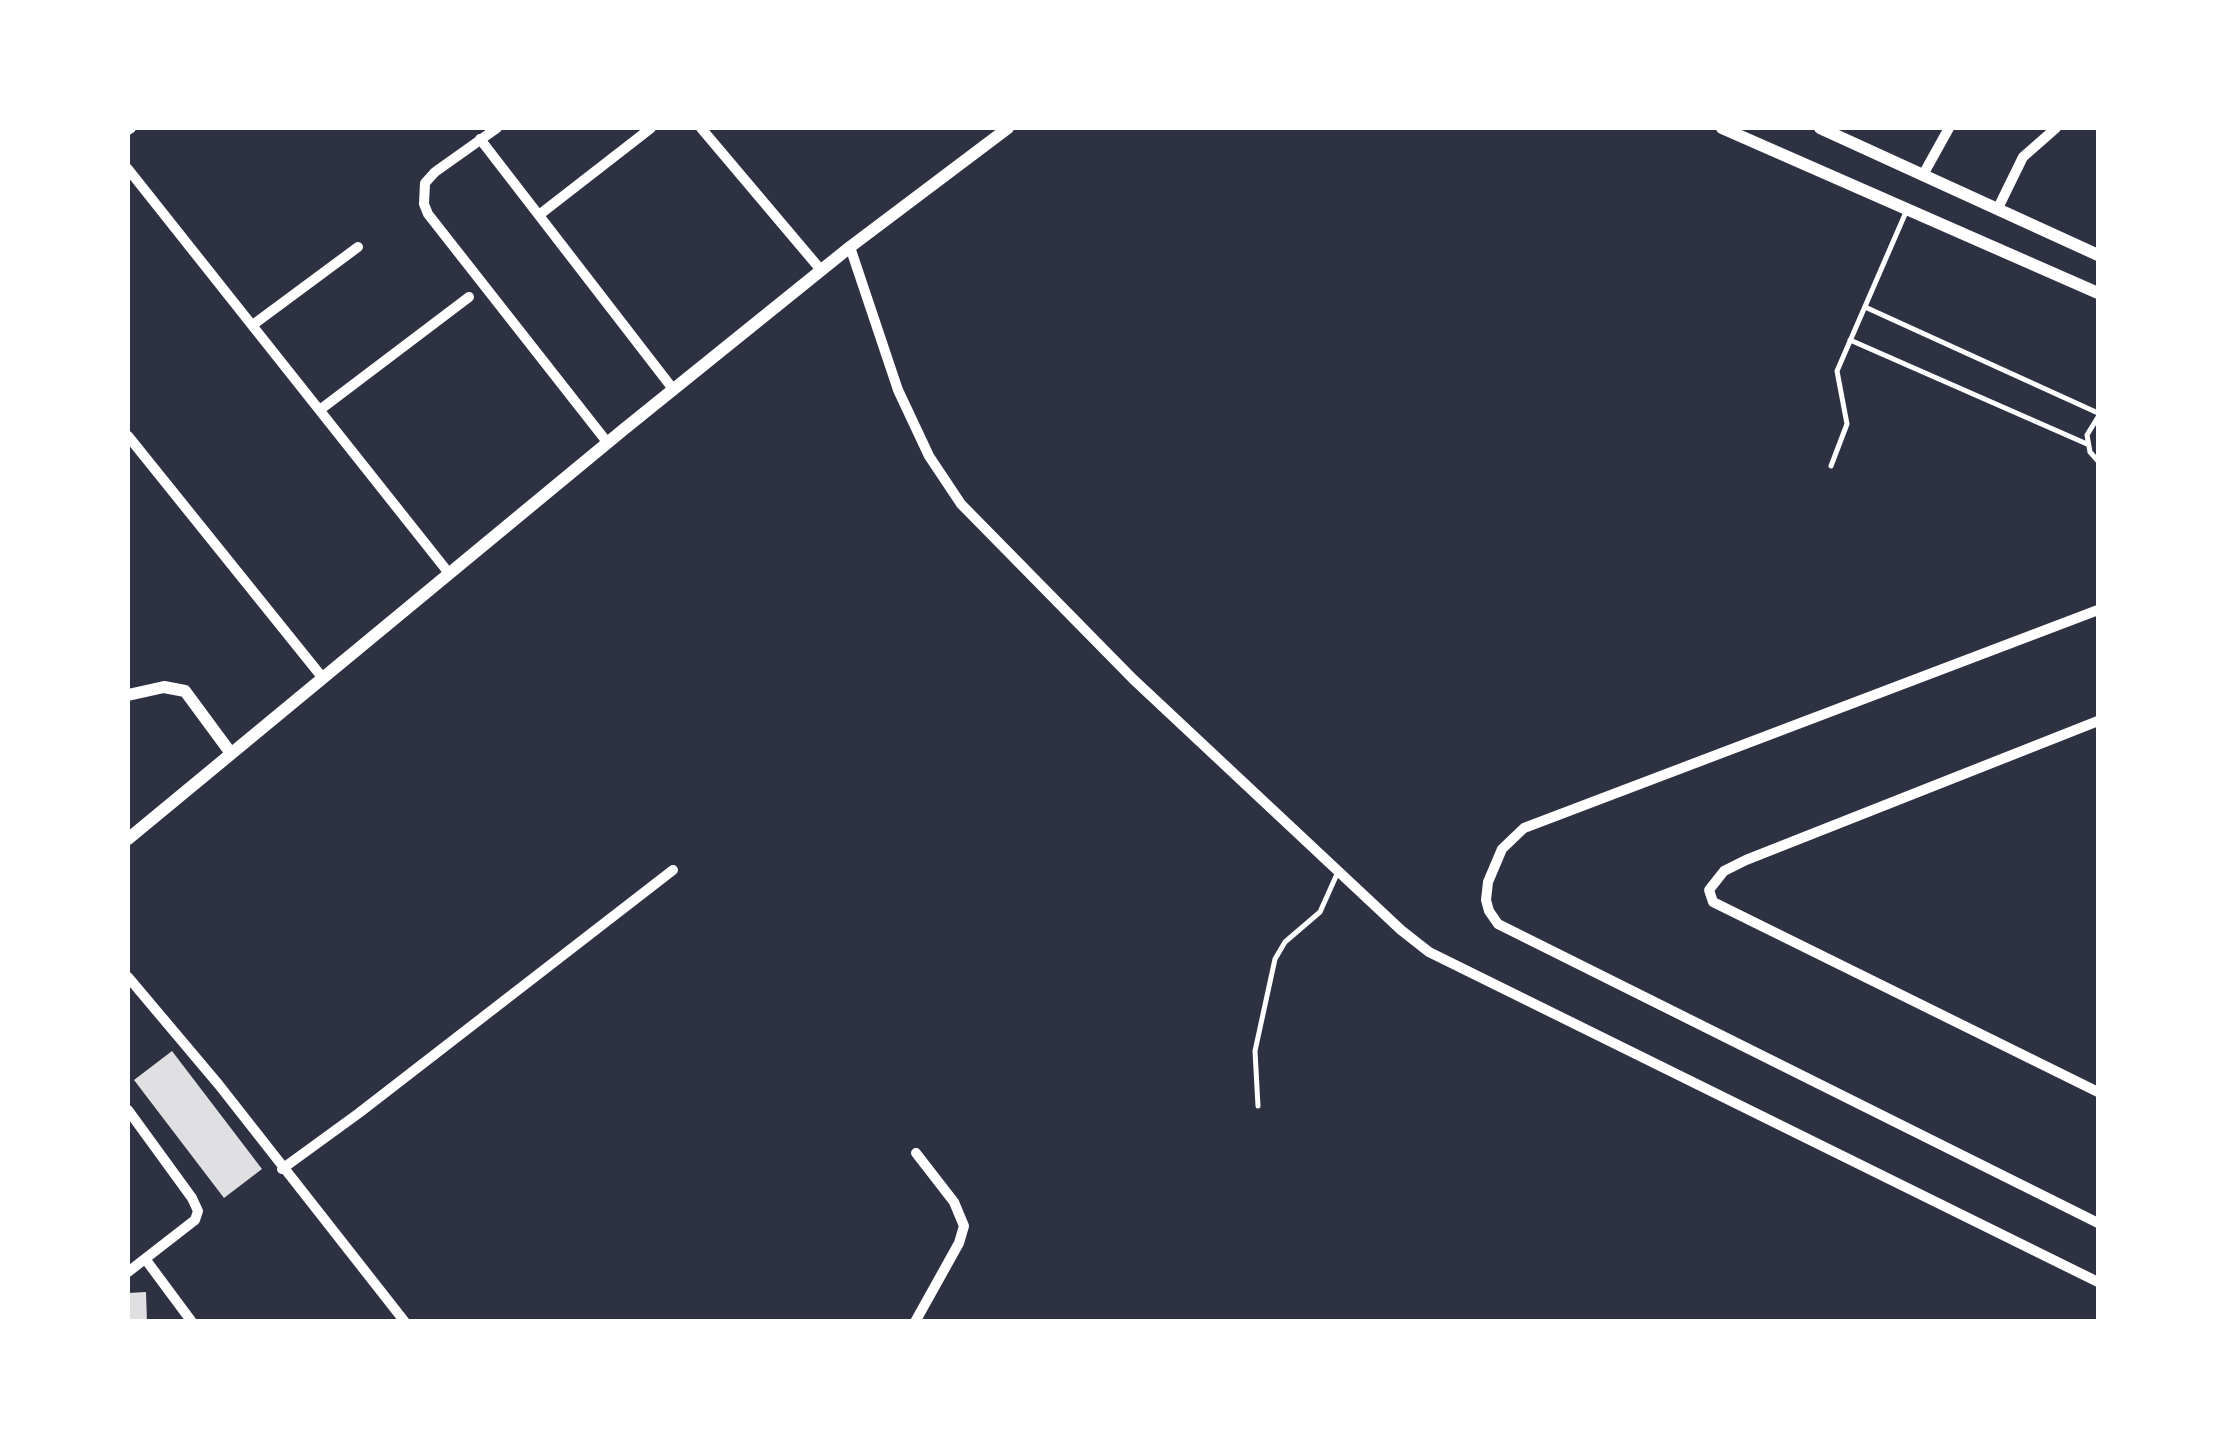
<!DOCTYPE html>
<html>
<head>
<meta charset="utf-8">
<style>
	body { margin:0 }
	#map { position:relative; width:2226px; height:1449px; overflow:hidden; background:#2d3142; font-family:"Space Grotesk",sans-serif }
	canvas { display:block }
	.frame { position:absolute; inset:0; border:130px solid #fff; pointer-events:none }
</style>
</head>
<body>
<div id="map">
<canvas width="2226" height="1449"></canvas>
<div class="frame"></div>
</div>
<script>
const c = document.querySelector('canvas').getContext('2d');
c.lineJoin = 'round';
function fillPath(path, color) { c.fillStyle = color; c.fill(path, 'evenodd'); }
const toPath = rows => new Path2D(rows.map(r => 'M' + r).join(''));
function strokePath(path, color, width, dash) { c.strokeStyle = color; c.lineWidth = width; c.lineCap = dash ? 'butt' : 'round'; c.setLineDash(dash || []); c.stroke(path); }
fillPath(toPath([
	[172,1051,262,1169,224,1198,134,1080],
	[146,1292,147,1322,128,1322,128,1293]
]), '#e0e0e3');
strokePath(toPath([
	[1865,307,2098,413],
	[1850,340,2087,444],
	[2098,417,2087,435,2090,452,2098,461],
	[1831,466,1847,424,1837,371,1906,212],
	[1258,1106,1255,1051,1275,959,1285,942,1320,912,1337,874]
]), '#fff', 5);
strokePath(toPath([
	[497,128,435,172,425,183,424,204,428,214,607,442],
	[701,128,821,270],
	[128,130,131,128],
	[480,139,673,389],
	[128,169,448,572],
	[1924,173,1949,128],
	[1998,208,2023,157,2056,128],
	[539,215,651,128],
	[850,247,898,390,929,456,961,504,1133,679,1401,930,1429,952,2098,1282],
	[254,324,358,247],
	[321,409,469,297],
	[128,436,322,677],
	[2098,610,1524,828,1502,849,1488,882,1486,900,1489,911,1498,924,2098,1223],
	[2098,721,1746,860,1724,871,1709,890,1713,902,2098,1092],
	[128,977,219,1085,405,1322],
	[128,1110,192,1198,198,1211,195,1220,128,1272],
	[282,1169,359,1113,673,870],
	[146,1260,192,1322],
	[915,1322,959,1243,964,1226,954,1202,916,1153]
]), '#fff', 10);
strokePath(toPath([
	[1722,128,2098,293],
	[1820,128,2098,255],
	[128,695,164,687,185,691,230,752],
	[128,839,623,430,850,247,1008,128]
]), '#fff', 12);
</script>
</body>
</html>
